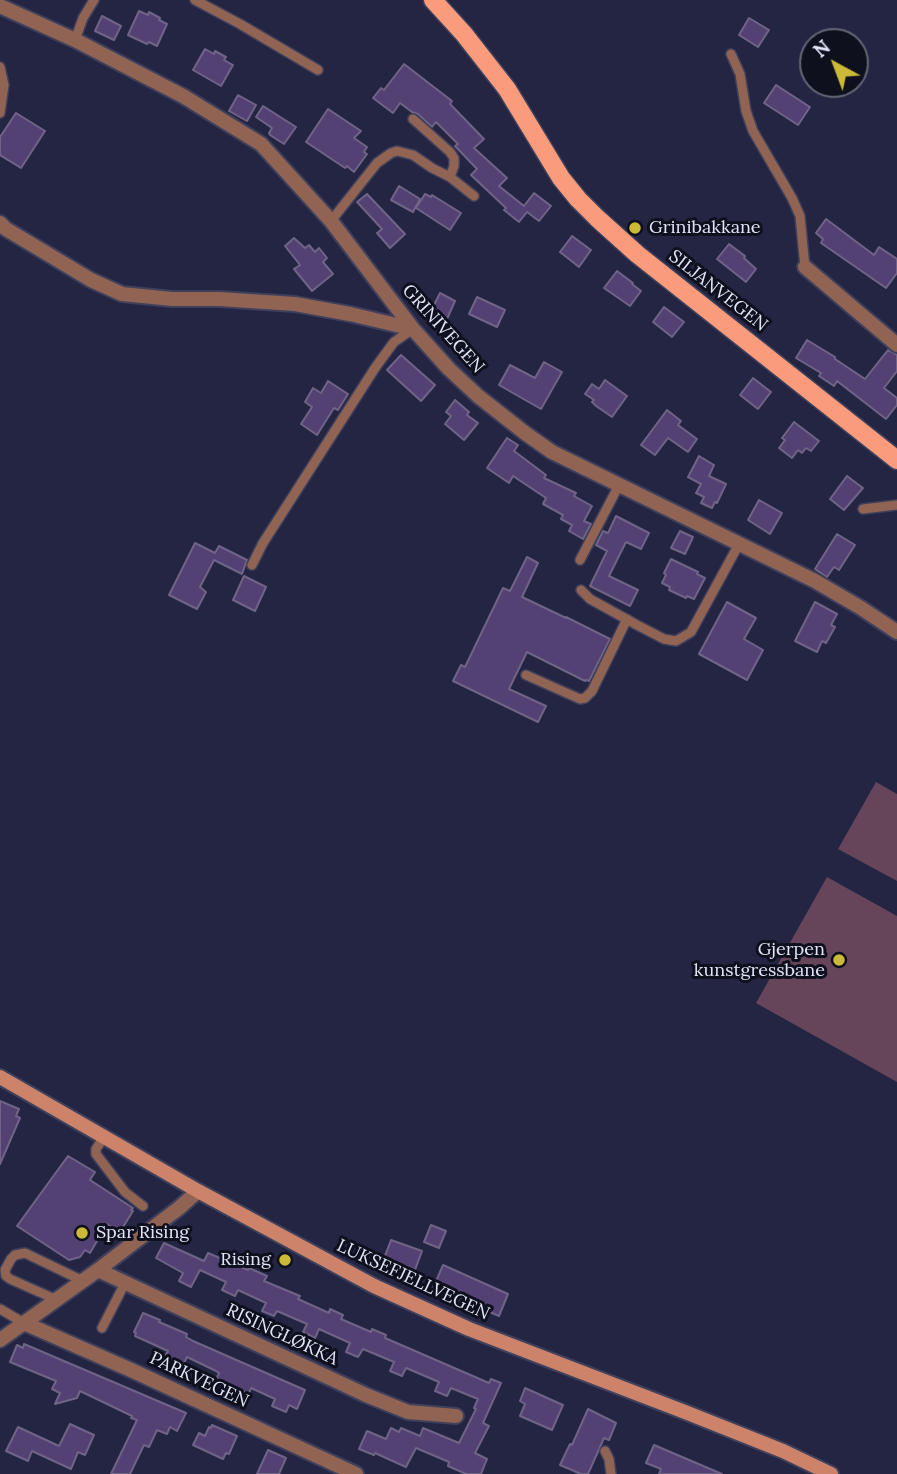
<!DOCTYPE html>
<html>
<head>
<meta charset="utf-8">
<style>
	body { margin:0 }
	#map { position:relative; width:897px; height:1474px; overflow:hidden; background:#232543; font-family:Lora,serif }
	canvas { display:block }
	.north { position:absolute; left:799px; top:28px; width:70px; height:70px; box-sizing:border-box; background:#0f101d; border:2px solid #636575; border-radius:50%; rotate:319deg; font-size:19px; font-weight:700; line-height:28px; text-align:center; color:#e2e5f9 }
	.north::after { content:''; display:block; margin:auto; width:24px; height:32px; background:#cdb938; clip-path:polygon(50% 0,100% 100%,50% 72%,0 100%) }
</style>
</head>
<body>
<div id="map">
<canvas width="897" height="1474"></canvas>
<div class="north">N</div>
</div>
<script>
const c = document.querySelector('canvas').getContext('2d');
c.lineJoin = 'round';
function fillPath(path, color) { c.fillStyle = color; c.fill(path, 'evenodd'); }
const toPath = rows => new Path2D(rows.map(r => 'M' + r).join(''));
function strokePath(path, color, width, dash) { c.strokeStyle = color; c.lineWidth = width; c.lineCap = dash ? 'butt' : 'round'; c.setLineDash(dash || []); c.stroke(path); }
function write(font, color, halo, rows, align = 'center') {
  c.font = font + ' Lora,serif'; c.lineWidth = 6; c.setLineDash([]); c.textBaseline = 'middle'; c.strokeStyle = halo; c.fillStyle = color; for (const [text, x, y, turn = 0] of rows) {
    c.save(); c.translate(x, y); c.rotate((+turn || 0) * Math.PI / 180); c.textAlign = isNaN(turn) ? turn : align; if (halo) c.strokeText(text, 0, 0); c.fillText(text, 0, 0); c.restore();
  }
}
fillPath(toPath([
	[876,782,897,794,897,881,838,849],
	[827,877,897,916,897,1082,756,1003]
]), '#66455b');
const building = toPath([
	[139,11,148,15,149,12,160,18,159,20,167,24,157,46,149,42,147,44,128,35,139,11],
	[102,16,121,26,114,40,95,31,102,16],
	[749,18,769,30,758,47,739,35,749,18],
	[205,49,214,54,215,51,226,57,224,60,233,65,221,86,193,70,205,49],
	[404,64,452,101,450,104,484,139,474,148,507,178,499,186,524,206,534,193,551,206,539,221,527,212,519,222,504,210,506,208,471,175,477,169,455,146,458,144,436,122,432,127,418,114,412,112,400,103,393,113,373,98,381,88,384,90,404,64],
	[776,85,810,107,798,125,764,103,776,85],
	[238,95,256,105,247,121,229,111,238,95],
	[263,106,296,127,284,144,270,135,269,133,272,128,256,117,263,106],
	[328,109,361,131,354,138,367,147,364,152,367,154,354,172,347,166,345,168,306,142,328,109],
	[16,113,45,131,21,168,0,155,0,137,16,113],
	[399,186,420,199,413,212,391,200,399,186],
	[367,194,405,234,390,248,377,233,382,229,357,202,367,194],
	[425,194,431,197,432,195,461,213,450,230,416,208,425,194],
	[826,219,874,255,879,247,897,259,897,273,886,288,821,243,823,239,816,233,826,219],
	[572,236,591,250,579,267,560,252,572,236],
	[294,238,305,248,309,245,315,252,319,248,327,258,323,262,333,274,312,291,294,269,300,265,285,246,294,238],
	[729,244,745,256,744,258,756,269,746,282,717,259,729,244],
	[617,271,633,283,632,284,641,291,630,306,604,288,617,271],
	[440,293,455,301,447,319,431,311,440,293],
	[477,297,505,310,497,327,469,314,477,297],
	[664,307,684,322,672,337,653,322,664,307],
	[807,340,835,357,835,359,865,379,888,350,897,355,897,371,884,388,897,398,897,405,886,419,837,381,834,386,819,376,821,373,796,358,807,340],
	[401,355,435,385,421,401,387,370,401,355],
	[544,362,562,372,541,409,499,385,510,365,535,378,544,362],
	[753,378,771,392,758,409,740,395,753,378],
	[605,380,627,396,612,417,596,406,592,402,594,400,585,394,592,384,599,389,605,380],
	[328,381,348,394,338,410,334,408,317,435,301,424,312,407,305,402,313,388,321,393,328,381],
	[455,400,469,412,467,415,478,423,464,440,445,424,451,416,446,412,455,400],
	[667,410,681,421,678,425,697,439,688,452,668,438,655,455,641,445,667,410],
	[794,422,819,441,811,451,806,448,802,453,798,450,792,458,779,448,785,440,782,438,794,422],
	[507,438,518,445,514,451,546,475,544,478,576,493,574,496,592,506,584,521,591,524,583,539,569,531,572,525,561,519,563,515,543,504,546,498,513,476,509,483,487,468,507,438],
	[699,456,714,465,709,476,726,484,717,503,715,502,712,508,701,503,704,497,696,493,701,484,688,477,699,456],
	[847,476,863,488,844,510,830,499,847,476],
	[759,500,782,513,770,534,748,520,759,500],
	[616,516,649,533,641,549,626,542,609,576,638,590,630,606,590,586,607,551,596,545,603,531,608,533,616,516],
	[680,531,693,537,685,554,671,548,680,531],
	[837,534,855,545,839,570,834,567,827,577,815,569,837,534],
	[195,543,215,553,219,546,247,560,242,574,214,560,200,587,206,592,197,609,169,595,195,543],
	[527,557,538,563,522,597,566,618,566,617,610,639,589,681,586,680,585,681,527,652,509,689,546,706,538,722,453,681,461,665,465,667,503,588,510,591,527,557],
	[671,559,698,572,697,574,705,578,694,599,687,596,686,598,669,590,670,587,662,583,666,575,664,573,671,559],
	[244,576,266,587,255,611,233,600,244,576],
	[727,602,756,618,744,639,763,650,747,680,699,654,727,602],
	[815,602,837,614,831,625,835,627,826,643,822,641,817,652,795,641,815,602],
	[0,1101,19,1109,16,1116,20,1118,0,1164,0,1101],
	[68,1156,95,1172,90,1180,133,1208,131,1210,133,1211,120,1232,107,1224,90,1253,85,1250,80,1257,69,1260,17,1226,68,1156],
	[431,1225,446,1231,439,1248,424,1242,431,1225],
	[391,1240,422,1251,415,1270,406,1266,405,1269,383,1261,391,1240],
	[164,1243,204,1261,208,1253,248,1270,249,1268,267,1276,264,1281,300,1296,298,1299,329,1313,330,1309,343,1315,341,1319,371,1332,372,1329,386,1335,385,1338,489,1383,491,1379,501,1383,483,1423,489,1426,475,1453,487,1459,481,1474,466,1474,448,1466,449,1462,416,1448,406,1467,375,1453,374,1455,359,1449,367,1431,386,1439,391,1428,399,1432,401,1428,420,1436,423,1428,459,1443,476,1409,474,1408,478,1399,451,1388,447,1396,435,1391,439,1382,406,1368,402,1376,390,1371,394,1362,363,1349,358,1357,346,1352,350,1343,319,1329,315,1338,303,1332,307,1324,277,1311,274,1316,262,1311,266,1303,238,1290,235,1296,222,1290,226,1282,200,1270,191,1287,179,1281,183,1273,156,1258,164,1243],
	[443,1265,508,1294,499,1316,465,1301,463,1306,431,1293,443,1265],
	[143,1313,160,1320,159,1322,187,1334,186,1337,193,1341,305,1390,297,1409,289,1405,286,1412,272,1406,275,1399,251,1388,249,1394,229,1386,229,1388,215,1382,219,1373,216,1371,187,1357,182,1367,164,1358,168,1351,135,1336,136,1333,134,1332,143,1313],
	[24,1344,186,1413,177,1431,170,1427,167,1434,157,1430,149,1447,144,1445,130,1474,111,1474,137,1420,131,1418,132,1416,80,1391,77,1398,55,1404,60,1393,52,1389,56,1381,10,1362,17,1345,23,1348,24,1344],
	[525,1388,563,1405,552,1430,520,1416,525,1404,520,1401,525,1388],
	[588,1409,616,1423,609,1440,604,1438,588,1474,581,1474,560,1465,570,1444,572,1445,588,1409],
	[70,1424,94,1435,85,1455,78,1452,71,1469,32,1451,28,1461,6,1451,18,1427,59,1446,70,1424],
	[212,1425,237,1436,229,1454,226,1453,223,1459,193,1445,199,1433,205,1436,209,1427,211,1428,212,1425],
	[654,1445,722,1474,659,1474,661,1469,646,1463,654,1445],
	[268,1450,286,1458,279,1474,257,1474,268,1450]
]);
fillPath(building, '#544174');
strokePath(building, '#6f6486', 2);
const lane = toPath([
	[195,0,240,24,318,70],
	[75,40,83,18,94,0],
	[731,54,740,74,746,111,753,131,792,198,800,216,805,267],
	[0,67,4,85,0,113],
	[413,119,450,152,454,158,454,166,450,177],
	[331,221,377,163,391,153,397,151,413,155,432,168,450,177,474,196],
	[863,509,897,505],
	[580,560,619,485],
	[252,565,263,543,375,368,394,342,413,329],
	[581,590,590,599,637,625,664,639,676,641,691,632,739,544],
	[526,675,580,699,585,698,592,691,627,619],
	[104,1137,96,1149,96,1154,125,1192,143,1206],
	[57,1300,10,1279,6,1276,5,1270,11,1259,15,1255,25,1253,83,1281],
	[0,1309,24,1323],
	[102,1328,125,1283],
	[605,1451,609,1459,611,1474]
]);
const street = toPath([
	[0,6,75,40,183,96,261,144,331,221,413,329,449,369,478,396,525,433,552,452,815,581,861,608,897,632],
	[0,223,6,229,91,280,122,294,172,299,219,299,295,304,350,314,413,329],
	[805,267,897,345],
	[98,1270,366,1395,408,1412,456,1416],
	[24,1323,131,1370,356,1474],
	[0,1340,98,1270,179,1208,198,1191]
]);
const secondary = toPath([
	[0,1077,198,1191,374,1286,469,1329,685,1412,783,1451,831,1474]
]);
const primary = toPath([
	[433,0,464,34,507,89,561,178,578,199,597,218,637,254,897,460]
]);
strokePath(lane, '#3e405c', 12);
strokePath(street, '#3e405c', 18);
strokePath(secondary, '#3e405c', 18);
strokePath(primary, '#3e405c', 21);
strokePath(lane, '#916353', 9);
strokePath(street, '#916353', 14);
strokePath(secondary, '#cc836a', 14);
strokePath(primary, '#fa9c7b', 18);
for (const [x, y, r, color] of [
	[635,228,7,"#cdb938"],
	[839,960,7,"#cdb938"],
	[82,1233,7,"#cdb938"],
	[285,1260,7,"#cdb938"]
]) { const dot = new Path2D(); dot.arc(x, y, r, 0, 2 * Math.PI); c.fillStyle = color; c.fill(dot); strokePath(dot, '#0f101d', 2.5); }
write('18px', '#e2e5f9', '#0f101d', [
	["Grinibakkane",649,228],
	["Gjerpen",825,950,"right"],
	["kunstgressbane",825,971,"right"],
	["Spar Rising",96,1233],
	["Rising",271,1260,"right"]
], 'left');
write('18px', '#e2e5f9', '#0f101d', [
	["SILJANVEGEN",718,291,38],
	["GRINIVEGEN",443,329,48],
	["LUKSEFJELLVEGEN",413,1280,25],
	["RISINGLØKKA",282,1335,25],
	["PARKVEGEN",199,1380,25]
]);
</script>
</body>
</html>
